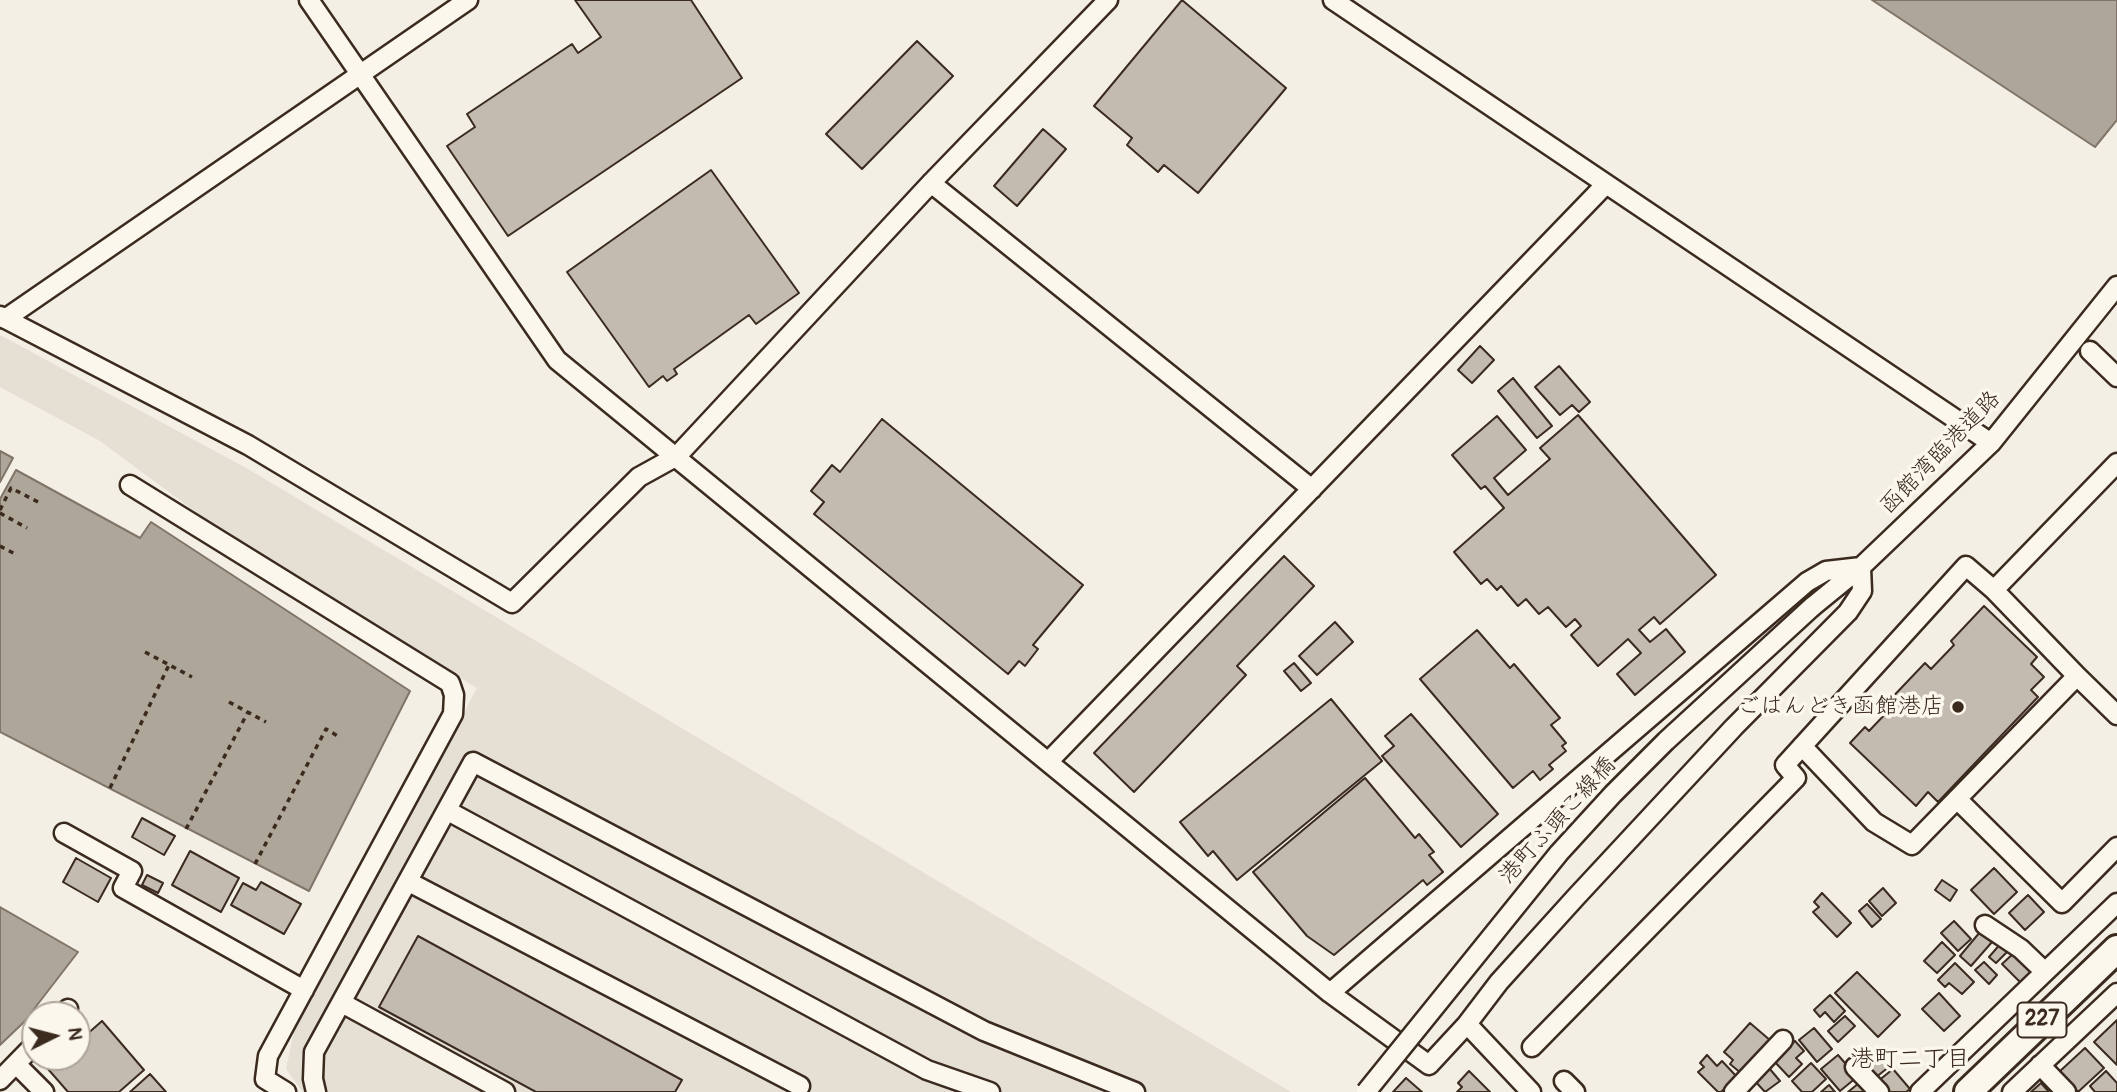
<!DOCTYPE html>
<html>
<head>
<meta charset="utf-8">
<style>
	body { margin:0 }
	#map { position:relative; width:2117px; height:1092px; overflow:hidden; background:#f3efe4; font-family:Pangolin,sans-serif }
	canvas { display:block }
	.north { position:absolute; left:21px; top:1001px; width:70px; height:70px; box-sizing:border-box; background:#fbf7ec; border:2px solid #aea59a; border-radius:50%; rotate:84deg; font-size:19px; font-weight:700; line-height:28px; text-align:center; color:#3b2a1e }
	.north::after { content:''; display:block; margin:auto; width:24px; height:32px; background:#3b2a1e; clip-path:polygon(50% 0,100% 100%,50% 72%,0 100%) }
</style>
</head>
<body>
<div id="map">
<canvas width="2117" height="1092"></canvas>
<div class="north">N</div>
</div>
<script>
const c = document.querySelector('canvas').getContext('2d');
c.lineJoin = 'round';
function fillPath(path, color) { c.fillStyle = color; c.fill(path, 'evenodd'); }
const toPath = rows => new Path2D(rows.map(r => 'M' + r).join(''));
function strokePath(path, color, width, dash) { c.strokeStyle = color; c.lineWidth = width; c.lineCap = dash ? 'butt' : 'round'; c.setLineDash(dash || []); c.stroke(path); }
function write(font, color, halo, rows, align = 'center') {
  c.font = font + ' Pangolin,"Klee One",sans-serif'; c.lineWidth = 7; c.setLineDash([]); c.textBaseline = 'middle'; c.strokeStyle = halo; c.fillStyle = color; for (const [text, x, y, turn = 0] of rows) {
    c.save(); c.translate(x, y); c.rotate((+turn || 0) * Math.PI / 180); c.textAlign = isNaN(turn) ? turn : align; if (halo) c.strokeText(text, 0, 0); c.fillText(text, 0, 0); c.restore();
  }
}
fillPath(toPath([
	[0,335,248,469,1291,1092,303,1092,286,1069,294,1031,477,688,239,544,100,441,0,387]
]), '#e5dfd4');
const water = toPath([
	[1872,0,2117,0,2117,120,2095,147,1872,0],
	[0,451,13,458,0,482,0,451],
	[16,470,140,538,151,522,410,691,309,891,0,732,0,499,16,470],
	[0,907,78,952,24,1022,0,1045,0,907]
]);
fillPath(water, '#afa69a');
strokePath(water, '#817468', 2);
const building = toPath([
	[575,0,691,0,742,78,508,236,447,146,475,127,467,114,572,44,578,53,601,37,575,0],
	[1182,0,1286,88,1198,193,1164,165,1158,172,1127,145,1132,138,1094,106,1182,0],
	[917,41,953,76,862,169,826,134,917,41],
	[1043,129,1066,149,1017,206,994,186,1043,129],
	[711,170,799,293,756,324,749,315,674,369,677,374,667,381,663,376,649,387,567,272,711,170],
	[1480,346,1494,360,1472,383,1458,370,1480,346],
	[1559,366,1590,402,1579,412,1572,405,1560,415,1535,387,1559,366],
	[1513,378,1552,426,1537,438,1498,391,1513,378],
	[1578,415,1716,575,1660,624,1654,617,1639,630,1650,642,1666,629,1685,652,1635,695,1617,674,1641,653,1628,639,1598,666,1571,635,1581,626,1575,619,1566,627,1548,607,1539,614,1526,599,1518,606,1501,586,1497,590,1487,579,1481,584,1454,552,1504,508,1485,486,1481,489,1452,455,1497,416,1526,450,1494,478,1508,495,1550,459,1540,448,1578,415],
	[882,419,1083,585,1033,645,1038,649,1025,666,1019,661,1008,674,814,514,824,502,811,491,832,465,840,472,882,419],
	[1284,556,1314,586,1237,666,1246,675,1134,792,1094,753,1284,556],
	[1984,606,2037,657,2031,664,2044,677,2031,690,2038,697,1938,802,1928,792,1916,806,1850,743,1865,727,1869,731,1890,709,1885,705,1925,663,1931,669,1954,645,1951,641,1984,606],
	[1335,622,1353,642,1317,675,1299,656,1335,622],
	[1477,630,1510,668,1514,664,1560,718,1551,725,1566,743,1562,746,1566,751,1549,765,1553,769,1540,780,1533,771,1513,788,1420,679,1477,630],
	[1294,663,1311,683,1301,691,1284,671,1294,663],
	[1331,699,1382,761,1237,880,1213,851,1208,856,1180,822,1331,699],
	[1411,714,1498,814,1461,847,1382,756,1394,746,1385,736,1411,714],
	[1365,778,1415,838,1419,834,1434,852,1429,855,1443,872,1427,885,1423,880,1334,955,1307,936,1253,872,1365,778],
	[142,818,175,836,164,855,132,837,142,818],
	[190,851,239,878,221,912,172,885,190,851],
	[76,858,111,878,98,902,63,882,76,858],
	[1994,868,2017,892,1994,914,1971,890,1994,868],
	[147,875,163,883,158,893,142,885,147,875],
	[1942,880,1957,890,1950,901,1935,890,1942,880],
	[261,882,301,904,284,934,231,905,243,883,256,890,261,882],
	[1883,888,1896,903,1882,916,1869,901,1883,888],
	[1822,893,1851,923,1837,937,1813,912,1819,907,1814,902,1822,893],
	[2028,895,2044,912,2025,930,2009,913,2028,895],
	[1867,904,1881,919,1872,927,1859,911,1867,904],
	[1954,921,1971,939,1958,951,1941,933,1954,921],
	[1980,932,1992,942,1971,966,1960,956,1980,932],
	[418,936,682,1080,675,1092,536,1092,379,1007,418,936],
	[1942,942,1955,955,1937,973,1924,961,1942,942],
	[2002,942,2010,949,1996,963,1989,957,2002,942],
	[2015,952,2033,971,2021,983,2002,964,2015,952],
	[1984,962,1997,975,1989,984,1975,970,1984,962],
	[1955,963,1974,982,1962,994,1949,983,1945,987,1938,980,1955,963],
	[1857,972,1900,1015,1878,1037,1835,993,1857,972],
	[1939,993,1960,1016,1944,1031,1922,1009,1939,993],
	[1830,995,1845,1011,1834,1022,1825,1012,1820,1017,1814,1010,1830,995],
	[1845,1016,1855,1026,1838,1042,1828,1031,1845,1016],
	[2117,1020,2117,1065,2094,1042,2117,1020],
	[102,1021,144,1070,119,1092,68,1092,48,1069,61,1057,77,1057,77,1043,102,1021],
	[1750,1023,1771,1041,1742,1074,1730,1064,1733,1060,1724,1052,1750,1023],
	[1814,1028,1832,1049,1817,1062,1799,1040,1814,1028],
	[1795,1041,1804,1051,1796,1058,1802,1064,1789,1077,1774,1061,1795,1041],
	[1875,1048,1890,1066,1875,1078,1860,1059,1875,1048],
	[2085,1048,2104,1068,2078,1092,2059,1072,2085,1048],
	[1707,1055,1717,1066,1722,1061,1737,1077,1721,1092,1718,1092,1698,1072,1704,1067,1700,1063,1707,1055],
	[1838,1055,1857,1077,1840,1091,1821,1069,1838,1055],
	[1811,1063,1826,1079,1812,1092,1802,1092,1792,1081,1811,1063],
	[1769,1068,1780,1081,1765,1092,1754,1080,1769,1068],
	[1893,1069,1910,1089,1906,1092,1886,1092,1877,1082,1893,1069],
	[1469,1071,1490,1092,1457,1092,1462,1087,1458,1083,1469,1071],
	[2106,1071,2117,1083,2117,1092,2095,1092,2090,1086,2106,1071],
	[150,1074,166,1092,130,1092,150,1074],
	[1406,1078,1422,1092,1393,1092,1406,1078],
	[1859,1083,1866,1092,1848,1092,1859,1083],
	[2041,1083,2049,1092,2031,1092,2041,1083],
	[1829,1085,1835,1092,1821,1092,1829,1085]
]);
fillPath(building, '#c3bbb0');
strokePath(building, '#3b2a1e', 2);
const minor = toPath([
	[309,0,557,360,1330,993,1429,1065,1467,1024,1531,1092],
	[1333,0,1991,443],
	[931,183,1312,489],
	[0,316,248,445,512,603,639,477,677,456,931,183,1108,0],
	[5,319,468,0],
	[2090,351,2117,377],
	[130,485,450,683,454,695,453,714,268,1056,265,1079,286,1092],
	[1812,607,1861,567,1991,443,2117,286],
	[2077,676,2117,715],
	[1802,746,1874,822,1912,845,2077,676,1994,590],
	[1048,762,1606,184],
	[1957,799,2062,903,2117,847],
	[448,811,927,1070,990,1092],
	[64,833,132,871,123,888,304,990],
	[409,882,800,1086],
	[1985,925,2021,949,2045,972],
	[1330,993,1807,582,1826,571,1861,567,1862,591,1848,612,1734,727,1576,897,1499,982,1467,1024],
	[342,1003,505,1092],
	[63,1015,68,1009],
	[1532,1047,1796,778,1785,765,1966,566,1994,590,2117,463],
	[16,1064,44,1092],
	[2040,1065,2066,1092],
	[1855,1067,1879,1092],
	[0,1080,35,1044],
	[1564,1081,1575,1092],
	[316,1092,313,1079,314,1052,473,762,984,1031,1135,1092],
	[1734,1092,1783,1040],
	[1920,1092,2117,903],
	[2012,1092,2117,993]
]);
const highway = toPath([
	[1968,1092,2117,949]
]);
strokePath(minor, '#3b2a1e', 23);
strokePath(highway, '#3b2a1e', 32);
strokePath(toPath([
	[0,510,11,488,42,504],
	[0,513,27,528],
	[0,546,17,555],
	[145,652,192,677],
	[229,702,266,722],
	[110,788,169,665],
	[186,829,248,712],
	[255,864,326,729,341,738]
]), '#3b2a1e', 3.5, [5, 5]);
strokePath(minor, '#fbf7ec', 18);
strokePath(highway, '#fbf7ec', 26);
const minorBridge = toPath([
	[1366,1092,1559,853,1613,794,1666,741,1812,607]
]);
strokePath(minorBridge, '#3b2a1e', 23, []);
strokePath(minorBridge, '#fbf7ec', 18);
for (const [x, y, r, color] of [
	[1958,707,7,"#3b2a1e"]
]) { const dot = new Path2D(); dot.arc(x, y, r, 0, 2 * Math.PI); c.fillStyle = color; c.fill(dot); strokePath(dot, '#fbf7ec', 2.5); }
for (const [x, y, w] of [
	[2042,1020,49]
]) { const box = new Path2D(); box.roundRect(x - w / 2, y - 17.5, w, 35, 5); c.fillStyle = '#fbf7ec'; c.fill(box); strokePath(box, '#3b2a1e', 2); }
write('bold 21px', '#3b2a1e', null, [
	["227",2042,1020]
]);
write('23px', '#3b2a1e', '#fbf7ec', [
	["函館湾臨港道路",1941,453,-46],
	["港町ふ頭こ線橋",1558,821,-48]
]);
write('23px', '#3b2a1e', '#fbf7ec', [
	["ごはんどき函館港店",1944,707]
], 'right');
write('24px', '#3b2a1e', '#fbf7ec', [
	["港町二丁目",1910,1060]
]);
</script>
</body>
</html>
